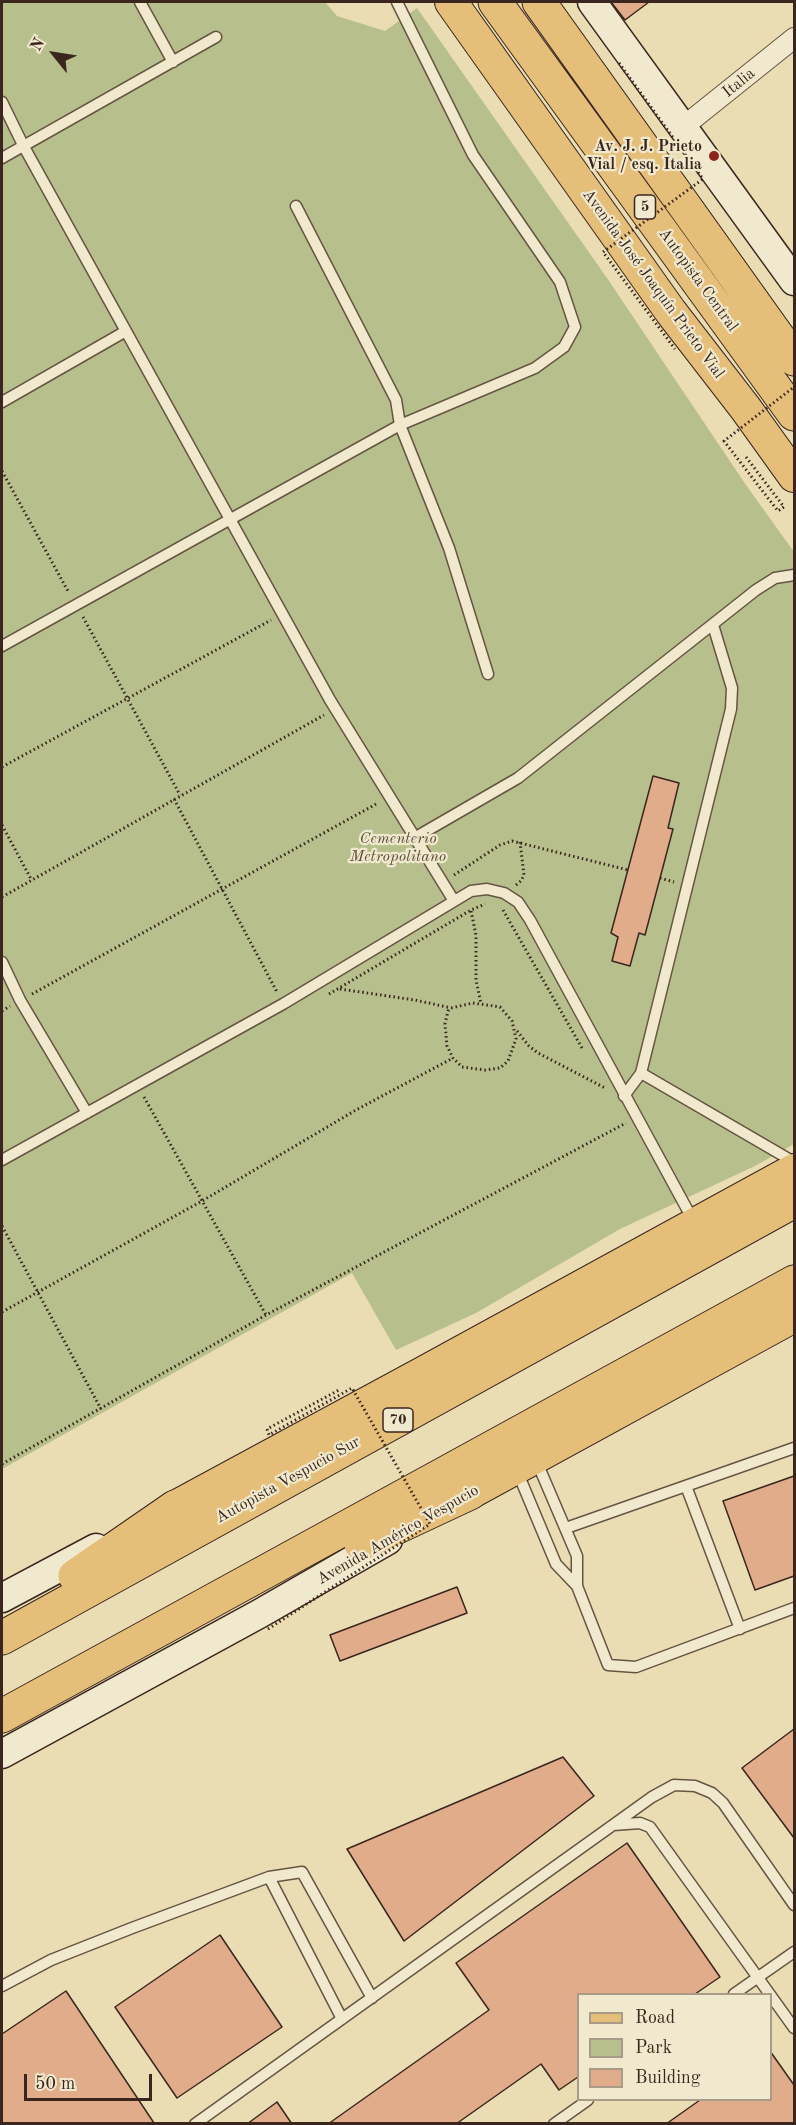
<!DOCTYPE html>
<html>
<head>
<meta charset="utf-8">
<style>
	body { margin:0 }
	#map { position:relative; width:796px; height:2125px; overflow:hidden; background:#eaddb3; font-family:"Old Standard TT",serif }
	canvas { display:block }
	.frame { position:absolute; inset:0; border:3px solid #3a261e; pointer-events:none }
	.legend { position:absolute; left:577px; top:1993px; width:195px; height:108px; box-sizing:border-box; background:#f1e9ce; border:2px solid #a89b88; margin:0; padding:8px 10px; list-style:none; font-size:18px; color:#3a261e }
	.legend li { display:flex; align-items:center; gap:12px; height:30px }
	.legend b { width:30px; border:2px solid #a89b88 }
	.north { position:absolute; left:24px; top:24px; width:60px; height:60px; -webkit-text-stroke:4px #f1e9ce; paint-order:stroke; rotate:300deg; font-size:16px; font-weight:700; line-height:24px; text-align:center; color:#3a261e }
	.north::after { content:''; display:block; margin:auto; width:21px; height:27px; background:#3a261e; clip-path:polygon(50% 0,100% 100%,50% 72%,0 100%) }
	.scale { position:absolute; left:24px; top:2074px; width:128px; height:27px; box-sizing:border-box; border:3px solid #3a261e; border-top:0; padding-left:8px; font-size:18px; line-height:21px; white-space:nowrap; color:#3a261e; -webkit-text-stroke:4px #f1e9ce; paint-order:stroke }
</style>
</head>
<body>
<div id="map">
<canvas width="796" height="2125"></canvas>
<div class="frame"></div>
<ul class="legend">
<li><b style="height:8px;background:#e5be7a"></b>Road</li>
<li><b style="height:16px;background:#b7c08c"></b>Park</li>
<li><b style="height:16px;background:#e1ac8a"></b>Building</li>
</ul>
<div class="north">N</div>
<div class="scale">50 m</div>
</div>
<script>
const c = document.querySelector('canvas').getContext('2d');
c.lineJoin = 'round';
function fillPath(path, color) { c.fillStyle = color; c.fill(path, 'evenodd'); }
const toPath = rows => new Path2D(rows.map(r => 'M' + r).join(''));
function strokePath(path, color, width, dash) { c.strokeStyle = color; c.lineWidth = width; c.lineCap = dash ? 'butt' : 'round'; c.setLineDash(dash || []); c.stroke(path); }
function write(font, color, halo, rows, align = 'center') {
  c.font = font + ' "Old Standard TT",serif'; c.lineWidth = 4.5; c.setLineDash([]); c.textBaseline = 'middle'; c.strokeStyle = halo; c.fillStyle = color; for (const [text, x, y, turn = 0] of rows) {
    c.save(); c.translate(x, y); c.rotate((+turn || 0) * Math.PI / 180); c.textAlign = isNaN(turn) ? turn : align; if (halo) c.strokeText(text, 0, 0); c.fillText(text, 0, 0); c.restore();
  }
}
fillPath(toPath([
	[2,2,325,2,337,16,385,31,417,8,607,278,746,485,794,552,794,1144,755,1166,620,1229,476,1313,396,1350,352,1273,2,1469]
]), '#b7c08c');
const building = toPath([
	[611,2,649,2,625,20,611,2],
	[653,776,679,783,668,828,673,829,645,935,639,933,630,966,612,961,618,937,611,933,653,776],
	[794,1476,794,1576,755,1590,723,1501,794,1476],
	[457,1587,467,1613,340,1661,330,1635,457,1587],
	[794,1729,794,1838,742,1768,794,1729],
	[563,1757,594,1796,404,1941,347,1849,563,1757],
	[627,1843,720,1977,695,1994,578,1994,578,2077,559,2090,541,2064,456,2124,328,2124,489,2010,456,1963,627,1843],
	[220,1935,282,2027,177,2098,115,2007,220,1935],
	[66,1991,154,2123,153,2124,2,2124,2,2034,66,1991],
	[770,2051,794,2085,794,2124,666,2124,700,2100,770,2100,770,2051],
	[277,2102,292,2124,247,2124,277,2102]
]);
fillPath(building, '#e1ac8a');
strokePath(building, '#3a261e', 1.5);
const service = toPath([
	[140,2,173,62],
	[2,102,23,145,330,700,454,901],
	[2,158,216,37],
	[296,206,396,400,400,425,449,548,488,674],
	[2,402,126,331],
	[2,646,400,425,535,368,564,347,575,327,560,282,473,155,397,2],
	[416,837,518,778,756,590,775,578,794,575],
	[2,962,20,1000,87,1113],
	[641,1073,794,1162],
	[624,1096,641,1073,731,709,732,688,713,625],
	[2,1160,283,1004,471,891,487,889,504,893,518,902,530,920,694,1222],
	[536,1460,577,1556,577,1586],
	[517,1471,556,1564,577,1586,608,1665,636,1667,794,1608],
	[686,1486,740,1629],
	[566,1528,794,1448],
	[613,1825,640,1823,650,1827,794,2028],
	[269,1877,342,2019],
	[2,1986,51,1960,132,1928,269,1877,302,1872,372,1998],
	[734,1994,794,1952],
	[195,2124,613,1825,652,1797,674,1785,695,1786,712,1793,723,1803,794,1905],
	[554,2124,588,2100]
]);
const minor = toPath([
	[683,127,794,38]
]);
const secondary = toPath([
	[592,2,794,281],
	[2,1598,96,1548],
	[2,1754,259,1614,388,1540]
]);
const primary = toPath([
	[451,2,671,312,746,409,794,476],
	[470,1493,794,1316],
	[175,1507,419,1375,794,1170]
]);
const motorway = toPath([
	[495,2,794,414],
	[539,2,794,359],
	[361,1544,470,1493],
	[75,1576,175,1507],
	[2,1638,794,1201],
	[2,1716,794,1282]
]);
strokePath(service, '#665443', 13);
strokePath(minor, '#665443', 22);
strokePath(secondary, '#3a261e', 31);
strokePath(primary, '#3a261e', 34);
strokePath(motorway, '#3a261e', 35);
strokePath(toPath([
	[2,471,69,593],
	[83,617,180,795],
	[2,767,271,620],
	[174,799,277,992],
	[2,825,31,879],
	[454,875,500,845,512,841,628,870],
	[660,878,674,882],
	[516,885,521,881,524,875,520,842],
	[2,897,324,715],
	[503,910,582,1048],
	[471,911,476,935,476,980,481,1004],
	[340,989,415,1000,451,1008],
	[32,994,378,803],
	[329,994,471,910,485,904],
	[473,1003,500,1007,512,1021,516,1039,508,1061,500,1068,485,1070,462,1067,453,1058,447,1046,445,1024,448,1011,451,1008,473,1003],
	[2,1011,10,1006],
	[517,1031,529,1046,538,1053,605,1088],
	[144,1097,266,1315],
	[2,1226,101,1409],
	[2,1312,202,1201,356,1110,453,1058],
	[2,1464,266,1315,626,1123]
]), '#3a261e', 3, [1.5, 3]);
strokePath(service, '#f1e9ce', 10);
strokePath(minor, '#f1e9ce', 20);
strokePath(secondary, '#f1e9ce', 28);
strokePath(primary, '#e5be7a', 32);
strokePath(motorway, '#e5be7a', 33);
strokePath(toPath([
	[619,63,703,179,603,252,675,349],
	[746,457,784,507,778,511,724,441,794,387],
	[268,1629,430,1524,352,1388,269,1435,267,1429,339,1390]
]), '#3a261e', 3, [1.5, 3]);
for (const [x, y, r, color] of [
	[714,156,6,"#8f2418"]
]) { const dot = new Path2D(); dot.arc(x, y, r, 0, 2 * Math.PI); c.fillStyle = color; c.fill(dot); strokePath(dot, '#f1e9ce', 2); }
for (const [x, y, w] of [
	[645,207,21],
	[398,1420,30]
]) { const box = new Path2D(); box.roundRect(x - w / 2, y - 12, w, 24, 4.5); c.fillStyle = '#f1e9ce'; c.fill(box); strokePath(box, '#3a261e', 1.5); }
write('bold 15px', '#3a261e', null, [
	["5",645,207],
	["70",398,1420]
]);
write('16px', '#3a261e', '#f1e9ce', [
	["Italia",739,83,-39],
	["Autopista Central",698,280,54],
	["Avenida José Joaquín Prieto Vial",653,284,54],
	["Autopista Vespucio Sur",288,1480,-29],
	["Avenida Américo Vespucio",398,1535,-30]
]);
write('bold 16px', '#3a261e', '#f1e9ce', [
	["Av. J. J. Prieto",702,147],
	["Vial / esq. Italia",702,165]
], 'right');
write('italic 16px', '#594c3a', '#f1e9ce', [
	["Cementerio",398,839],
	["Metropolitano",398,857]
]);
</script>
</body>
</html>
